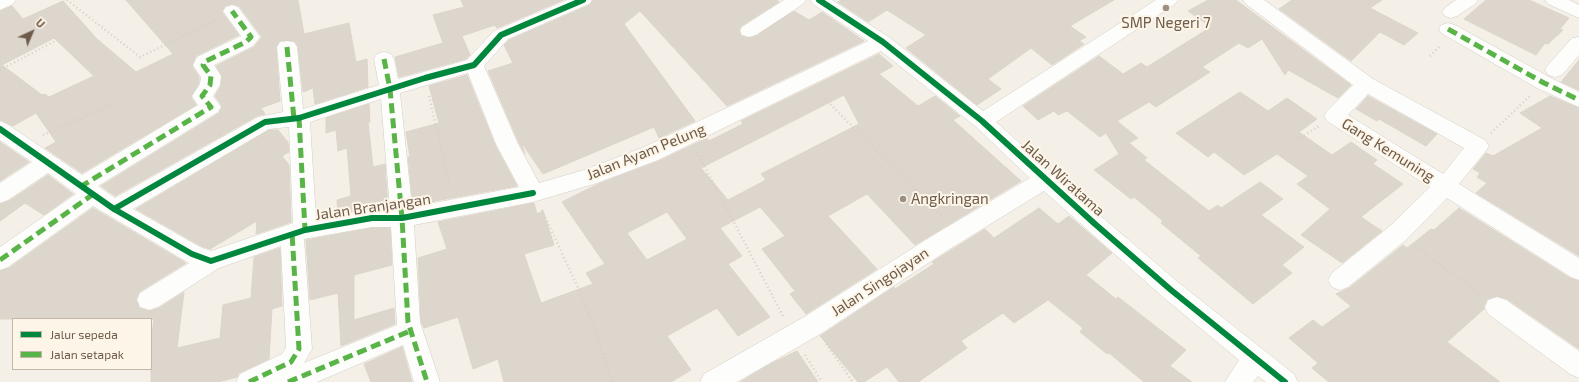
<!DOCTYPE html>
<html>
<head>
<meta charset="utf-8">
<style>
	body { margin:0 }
	#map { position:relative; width:1579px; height:382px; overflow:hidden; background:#f4f0e7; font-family:"Exo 2",sans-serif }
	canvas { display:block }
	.legend { position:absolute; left:12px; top:318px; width:140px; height:52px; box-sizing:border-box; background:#fdf6e8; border:1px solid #c4b8a9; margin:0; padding:5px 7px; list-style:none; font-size:12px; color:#6e5b4b }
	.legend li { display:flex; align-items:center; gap:8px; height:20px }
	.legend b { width:20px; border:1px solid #c4b8a9 }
	.north { position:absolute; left:12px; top:12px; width:40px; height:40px; -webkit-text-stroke:3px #fdf6e8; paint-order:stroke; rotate:44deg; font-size:11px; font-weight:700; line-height:16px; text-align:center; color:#6e5b4b }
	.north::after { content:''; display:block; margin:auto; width:14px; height:18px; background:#6e5b4b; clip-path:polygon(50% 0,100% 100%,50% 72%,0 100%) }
</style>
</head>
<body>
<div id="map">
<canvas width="1579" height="382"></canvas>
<ul class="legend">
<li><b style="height:5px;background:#00873e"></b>Jalur sepeda</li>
<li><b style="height:5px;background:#59b447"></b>Jalan setapak</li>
</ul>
<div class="north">U</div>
</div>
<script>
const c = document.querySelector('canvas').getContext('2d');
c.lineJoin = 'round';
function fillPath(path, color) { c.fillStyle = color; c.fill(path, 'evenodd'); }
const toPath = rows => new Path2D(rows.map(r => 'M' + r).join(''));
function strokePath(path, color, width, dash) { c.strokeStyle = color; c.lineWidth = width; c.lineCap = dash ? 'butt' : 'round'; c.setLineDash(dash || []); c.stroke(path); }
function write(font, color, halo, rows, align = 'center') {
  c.font = font + ' "Exo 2",sans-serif'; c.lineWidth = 4; c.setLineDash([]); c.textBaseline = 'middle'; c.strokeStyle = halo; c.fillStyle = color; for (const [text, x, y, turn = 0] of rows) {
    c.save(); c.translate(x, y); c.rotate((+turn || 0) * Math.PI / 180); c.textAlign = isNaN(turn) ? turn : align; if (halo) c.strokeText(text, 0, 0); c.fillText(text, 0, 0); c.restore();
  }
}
const building = toPath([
	[126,0,298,0,304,34,349,23,356,62,367,59,368,87,315,104,313,88,303,92,298,46,294,41,280,41,276,47,280,101,261,108,265,114,257,116,115,196,101,186,219,113,222,106,215,96,221,86,222,76,216,66,254,47,262,37,239,6,232,4,225,6,222,12,239,35,196,56,192,66,199,77,199,83,191,97,196,105,82,173,45,148,56,142,36,113,13,126,0,120,0,11,12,6,23,19,63,1,97,39,136,72,173,54,126,0],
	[54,38,94,76,49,97,45,94,42,95,2,65,54,38],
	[461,0,563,0,497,28,495,25,462,36,470,55,466,59,399,77,395,57,443,43,433,15,464,7,461,0],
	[593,0,776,0,779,2,741,26,739,30,741,36,749,38,756,36,794,11,809,20,822,12,864,41,727,106,640,11,624,24,695,121,659,138,654,127,543,174,521,142,525,154,519,143,488,71,513,63,504,45,509,40,590,5,593,0],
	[841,0,1114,0,1070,26,1086,37,1079,41,1084,44,1052,65,1031,48,988,79,1001,89,977,105,906,48,926,35,887,10,868,22,838,2,841,0],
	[1208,0,1236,0,1351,85,1338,98,1288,70,1285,75,1262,39,1248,48,1239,43,1202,67,1210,72,1156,107,1149,102,1117,121,1138,138,1129,143,1147,158,1144,160,1209,211,1218,205,1221,208,1260,182,1283,199,1261,215,1304,247,1282,265,1292,273,1253,304,1198,258,1201,256,1161,223,1163,221,1134,197,1131,199,1094,170,1119,154,1106,133,1100,137,1067,111,1058,115,1054,111,1038,120,1023,106,1099,56,1123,74,1141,63,1147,67,1211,27,1188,11,1208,0],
	[1292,0,1382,0,1370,8,1418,33,1404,45,1380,32,1351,61,1279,9,1292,0],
	[1486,0,1529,0,1569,18,1560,29,1563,30,1548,44,1545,43,1536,55,1464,19,1486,0],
	[879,54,893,66,879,74,918,106,935,96,960,116,953,120,1021,181,915,245,867,194,828,216,877,269,806,314,790,294,795,291,762,249,785,236,760,207,720,228,742,256,728,264,770,317,738,336,717,308,667,336,691,370,671,382,504,382,498,359,473,369,458,317,424,328,421,322,418,258,447,249,438,222,534,203,537,214,543,211,554,245,524,254,541,303,593,284,586,273,605,264,562,202,598,184,659,161,707,138,709,141,743,124,741,121,879,54],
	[844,95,859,124,761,174,766,180,728,200,701,168,844,95],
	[667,212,687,239,647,260,627,233,667,212],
	[1579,60,1579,90,1561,82,1579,60],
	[467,75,495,145,517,186,413,205,408,157,410,157,406,132,439,123,429,86,467,75],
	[1240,92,1268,111,1287,98,1317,119,1299,132,1332,155,1351,142,1377,160,1373,164,1403,184,1361,217,1382,231,1342,263,1301,235,1330,209,1297,184,1308,176,1277,154,1244,175,1214,152,1208,157,1176,133,1240,92],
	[1368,96,1437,134,1426,146,1379,119,1377,121,1356,109,1368,96],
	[1550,96,1579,108,1579,256,1476,193,1487,183,1477,177,1480,173,1473,169,1486,153,1493,156,1542,128,1520,113,1550,96],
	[369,104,370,122,368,122,373,167,385,164,388,208,372,208,338,214,337,200,351,196,347,148,338,151,336,130,326,133,326,118,369,104],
	[269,130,278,130,288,142,289,152,282,156,289,165,291,222,256,234,257,221,210,249,201,246,136,209,269,130],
	[0,142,29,162,0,181,0,142],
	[48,175,73,194,44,215,25,203,0,221,0,204,9,201,48,175],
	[93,208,186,263,139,292,136,299,140,308,149,311,159,308,184,292,177,348,220,338,223,305,251,298,254,257,280,248,282,306,272,309,269,359,239,373,237,377,218,382,151,382,151,342,154,319,0,319,0,271,9,268,93,208],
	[1039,208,1058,224,1069,216,1112,253,1086,275,1116,299,1118,297,1186,350,1170,366,1192,382,1144,382,1109,353,1107,354,1080,332,1083,328,1048,300,1014,323,1003,313,961,341,967,348,918,382,899,382,887,367,864,382,858,382,820,336,894,287,895,289,934,264,932,262,985,229,994,238,1039,208],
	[1459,208,1570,278,1579,281,1579,349,1507,299,1497,296,1487,299,1484,306,1484,309,1447,342,1500,382,1329,382,1312,368,1318,363,1289,338,1313,320,1322,327,1351,306,1336,294,1349,288,1403,245,1407,248,1431,229,1434,230,1459,208],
	[372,228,390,228,392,265,354,275,354,320,394,308,395,324,341,346,338,293,310,300,306,240,372,228],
	[402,347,412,382,371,382,364,364,402,347],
	[797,351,818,382,740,382,770,364,797,351]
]);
fillPath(building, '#ddd6cd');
strokePath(building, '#dcd4ca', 1);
const minor = toPath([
	[0,0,16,0,13,4,0,10,0,0],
	[567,0,592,0,589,4,508,39,484,66,518,144,539,183,584,170,642,148,868,41,813,4,810,0,832,0,890,38,983,111,1156,0,1178,0,1175,4,996,122,1103,218,1179,283,1294,374,1298,382,1266,382,1258,376,1253,382,1225,382,1239,360,1163,297,1044,191,948,250,822,333,737,382,700,382,704,374,804,317,932,236,1030,178,975,126,881,51,658,160,597,183,533,202,414,225,420,322,440,382,414,382,403,345,317,382,236,382,240,374,282,354,286,347,281,246,219,268,158,307,149,310,140,307,137,300,140,293,189,263,93,206,8,267,0,270,0,247,76,194,48,173,8,200,0,203,0,183,32,162,0,140,0,121,7,124,82,175,198,105,192,96,200,84,201,77,193,65,197,57,241,36,223,11,226,7,232,5,238,7,260,37,253,46,214,65,221,76,220,85,213,96,221,107,218,112,98,186,115,198,258,117,283,112,277,47,280,42,287,41,294,42,297,47,303,109,379,85,374,59,377,54,384,52,391,54,394,59,398,79,467,60,494,31,567,0],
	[468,73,496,144,519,187,412,207,400,93,468,73],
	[381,99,390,209,372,209,316,219,310,122,381,99],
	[289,127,293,223,211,251,200,247,133,209,269,129,289,127],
	[372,227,391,227,397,325,304,363,312,349,304,239,372,227],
	[784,0,806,0,803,4,756,35,749,37,742,35,740,31,742,27,784,0],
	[1243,0,1264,0,1373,79,1485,140,1489,146,1485,152,1459,184,1579,258,1579,280,1571,277,1447,198,1406,240,1348,287,1340,290,1332,287,1328,280,1332,273,1390,226,1430,187,1327,121,1324,116,1327,111,1353,85,1246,4,1243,0],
	[1368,94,1464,148,1443,174,1348,115,1368,94],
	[1456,0,1478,0,1475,4,1457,16,1451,18,1445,16,1442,12,1445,8,1456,0],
	[1545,0,1569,0,1579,5,1579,18,1548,4,1545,0],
	[1448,23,1455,25,1551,78,1579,92,1579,107,1537,88,1441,33,1439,29,1441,25,1448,23],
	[1579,37,1579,55,1562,75,1555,77,1548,75,1545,70,1548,65,1572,38,1579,37],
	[1497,297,1506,300,1579,351,1579,378,1570,374,1488,314,1485,307,1488,300,1497,297]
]);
strokePath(minor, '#d2cdc6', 1);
strokePath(toPath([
	[67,0,140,57,216,20],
	[1430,56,1441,45],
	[0,70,55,41],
	[819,93,943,217],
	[429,96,450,188],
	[1491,133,1530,96],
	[43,135,112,104],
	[1294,142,1319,126],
	[697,152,783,316],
	[542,210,585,303,612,382],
	[1415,246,1480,294],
	[826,344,853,382],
	[805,355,822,382]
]), '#d6cfc9', 2.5, [1, 3]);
fillPath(minor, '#fdfdfb');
strokePath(toPath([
	[1448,29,1544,83,1579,100],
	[287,47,294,119],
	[384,59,390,89,402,218,408,322,427,382],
	[299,118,305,230],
	[80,187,211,107,202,96,210,85,211,76,203,65,204,62,246,42,251,37,232,11],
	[0,260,92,195],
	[249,382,291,362,299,349,292,233],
	[288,382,410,331]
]), '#59b447', 5, [10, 5]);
strokePath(toPath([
	[819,0,883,42,982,121,1095,224,1171,290,1285,382],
	[0,129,114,209,192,254,211,261,305,230,372,218,402,218,533,193],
	[114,209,265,122,299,118,425,78,474,65,501,35,583,0]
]), '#00873e', 6);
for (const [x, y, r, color] of [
	[1166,8,4,"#9d8f82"],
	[903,199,4,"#9d8f82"]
]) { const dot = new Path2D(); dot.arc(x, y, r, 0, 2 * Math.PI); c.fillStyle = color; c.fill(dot); strokePath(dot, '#fdf6e8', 1.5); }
write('15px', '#6e5b4b', '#fdf6e8', [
	["SMP Negeri 7",1166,23],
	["Angkringan",911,199,"left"]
]);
write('15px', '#6e5b4b', '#fdf6e8', [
	["Gang Kemuning",1388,150,32],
	["Jalan Ayam Pelung",646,152,-22],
	["Jalan Wiratama",1063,178,42],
	["Jalan Branjangan",373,207,-8],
	["Jalan Singojayan",880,282,-33]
]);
</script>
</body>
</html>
